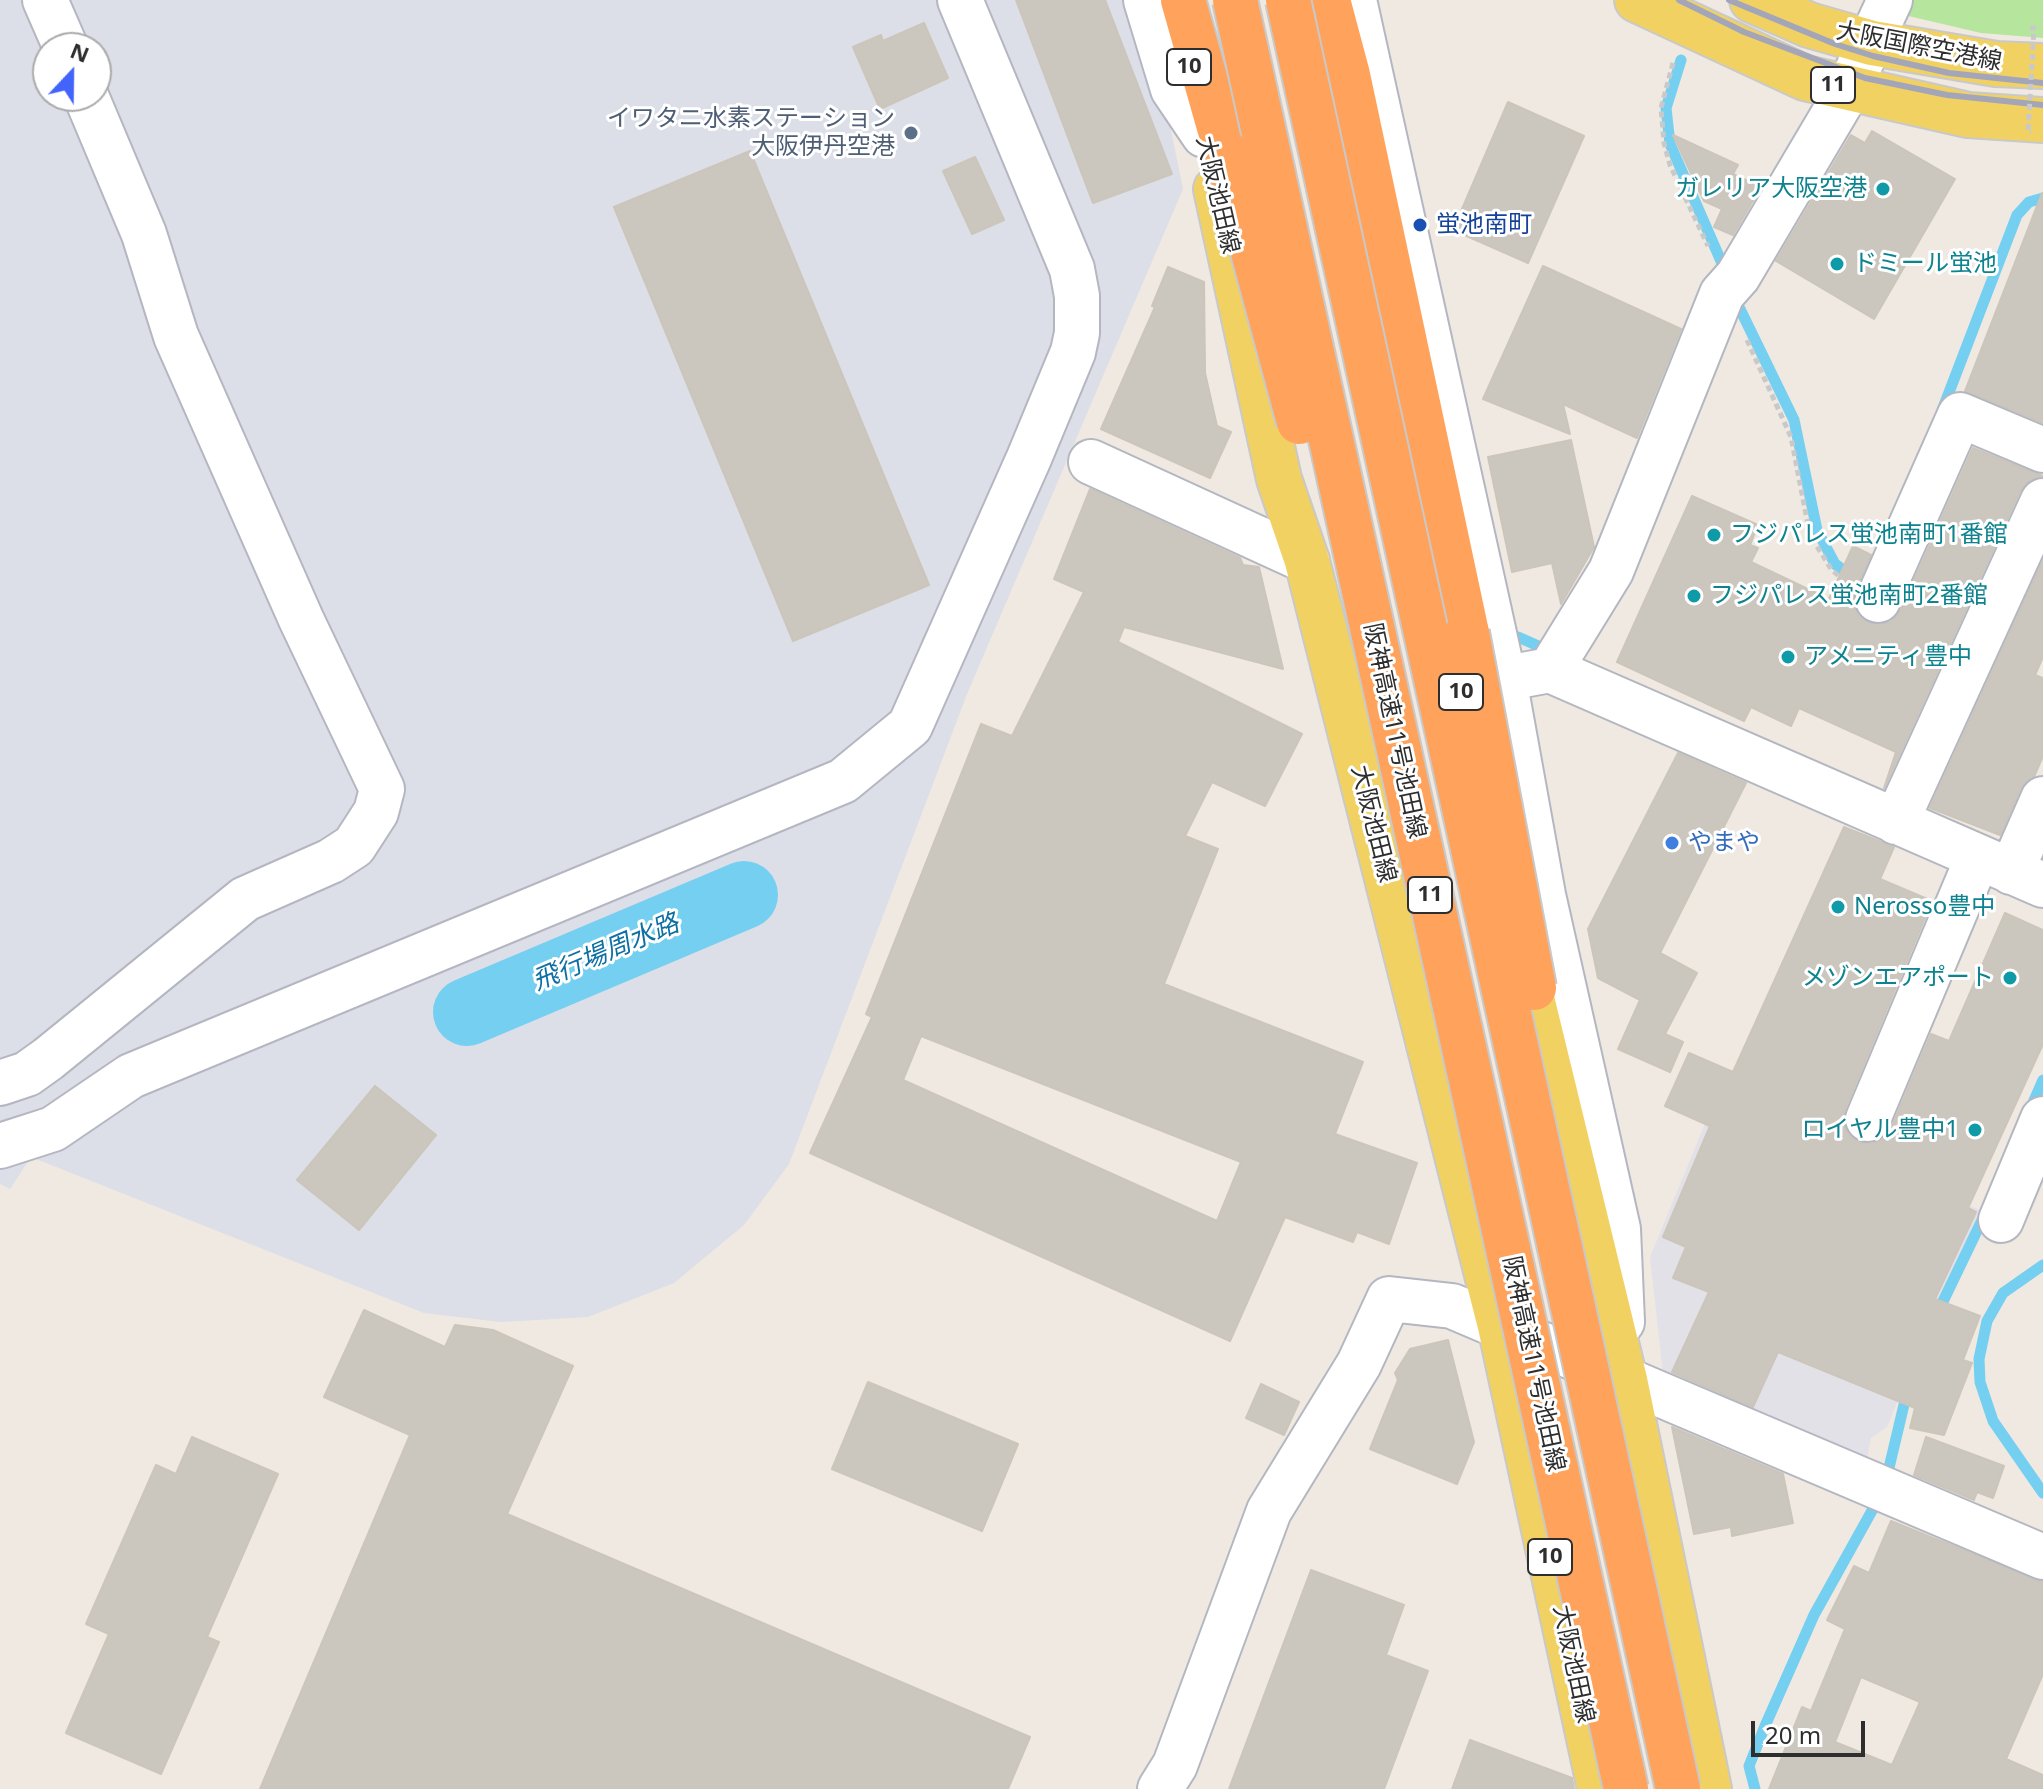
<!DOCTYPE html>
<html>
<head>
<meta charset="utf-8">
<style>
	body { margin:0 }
	#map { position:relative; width:2043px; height:1789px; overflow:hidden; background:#efe9e1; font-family:"Noto Sans",sans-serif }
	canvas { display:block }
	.north { position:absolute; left:32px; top:32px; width:80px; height:80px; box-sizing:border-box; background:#fff; border:2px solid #ababab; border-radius:50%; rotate:22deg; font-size:22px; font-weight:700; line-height:32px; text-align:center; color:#2e2e2e }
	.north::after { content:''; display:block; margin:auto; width:28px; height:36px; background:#4264fb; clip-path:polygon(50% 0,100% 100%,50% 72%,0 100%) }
	.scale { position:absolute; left:1751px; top:1721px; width:114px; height:36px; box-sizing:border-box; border:4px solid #2e2e2e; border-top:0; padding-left:10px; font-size:24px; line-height:28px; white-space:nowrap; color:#2e2e2e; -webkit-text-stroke:6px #fff; paint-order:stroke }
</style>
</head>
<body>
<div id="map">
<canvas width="2043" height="1789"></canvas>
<div class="north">N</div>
<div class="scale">20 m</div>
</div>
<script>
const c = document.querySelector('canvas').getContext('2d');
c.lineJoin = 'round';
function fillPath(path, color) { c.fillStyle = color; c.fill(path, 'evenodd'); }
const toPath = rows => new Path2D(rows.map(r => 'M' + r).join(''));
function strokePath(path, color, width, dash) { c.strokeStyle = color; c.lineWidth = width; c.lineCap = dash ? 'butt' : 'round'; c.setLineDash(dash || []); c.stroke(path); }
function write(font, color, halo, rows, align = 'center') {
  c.font = font + ' "Noto Sans","Noto Sans JP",sans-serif'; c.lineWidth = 6; c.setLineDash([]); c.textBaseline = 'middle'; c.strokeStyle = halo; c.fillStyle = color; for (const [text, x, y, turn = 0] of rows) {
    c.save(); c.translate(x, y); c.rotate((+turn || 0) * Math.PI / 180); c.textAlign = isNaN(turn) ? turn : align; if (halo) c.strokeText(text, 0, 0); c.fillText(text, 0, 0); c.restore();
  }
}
fillPath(toPath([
	[1725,1075,1860,1131,1851,1154,1982,1211,1943,1292,1887,1427,1871,1438,1867,1460,1664,1382,1650,1257]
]), '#e3e1e8');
fillPath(toPath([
	[0,0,1144,0,1183,189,967,694,789,1164,744,1225,674,1283,588,1317,501,1322,424,1313,31,1157,10,1189,0,1184],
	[48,48,96,48,96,96,48,96]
]), '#dcdee8');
fillPath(toPath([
	[1905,0,2043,0,2043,38,1981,33,1900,14]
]), '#b6e59e');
strokePath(toPath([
	[1681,60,1666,108,1670,144,1724,268],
	[1740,309,1794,420,1817,530,1835,564,1855,579],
	[1943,408,2017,215,2029,202,2043,198],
	[1518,637,1543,648],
	[2029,1112,2043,1080],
	[2043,1265,2003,1293,1987,1321,1979,1359,1980,1382,1993,1421,2043,1493],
	[1936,1316,1986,1212],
	[1888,1472,1907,1392],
	[1755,1789,1749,1766,1765,1726,1814,1615,1874,1507]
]), '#75cff0', 11);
strokePath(toPath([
	[467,1012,744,895]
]), '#75cff0', 68);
const building = toPath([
	[1016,0,1105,0,1172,174,1093,203,1016,0],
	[924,23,948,78,880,109,853,47,881,35,883,41,924,23],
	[1508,102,1584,136,1528,263,1453,230,1508,102],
	[1872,131,1955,179,1874,319,1776,261,1851,135,1865,143,1872,131],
	[1673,135,1738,165,1733,174,1761,187,1733,235,1714,227,1722,209,1704,201,1673,135],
	[750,151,929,585,793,641,614,207,750,151],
	[975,157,1004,220,972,234,943,171,975,157],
	[2042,193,2043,194,2043,423,1965,391,2042,193],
	[1543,266,1681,329,1637,438,1563,404,1570,434,1483,399,1543,266],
	[1168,267,1204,282,1205,373,1217,426,1231,432,1210,478,1101,429,1155,307,1152,306,1168,267],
	[1571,440,1594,547,1561,604,1552,563,1512,572,1488,457,1571,440],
	[1973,448,2043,476,2029,480,2020,491,1884,788,1896,752,1799,708,1791,726,1751,707,1744,721,1617,662,1692,496,1758,525,1750,545,1758,548,1751,562,1829,599,1853,546,1871,555,1855,590,1853,603,1858,615,1869,623,1881,625,1892,621,1901,610,1973,448],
	[1090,489,1240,558,1243,565,1259,567,1283,669,1124,627,1118,642,1302,734,1265,806,1212,782,1185,836,1218,849,1164,984,1363,1062,1335,1134,1417,1163,1389,1244,1357,1232,1353,1242,1285,1217,1230,1341,810,1153,872,1017,866,1014,981,724,1012,736,1084,592,1054,579,1090,489],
	[921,1036,1241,1162,1217,1221,903,1080,921,1036],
	[2043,561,2043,657,2035,675,2043,678,2043,756,2034,777,2020,789,2000,835,1930,808,2043,561],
	[1678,753,1746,783,1660,953,1697,973,1665,1034,1683,1042,1670,1072,1618,1049,1640,1000,1598,978,1588,929,1678,753],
	[1844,827,1894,847,1880,879,1932,901,1845,1109,1843,1123,1849,1135,1858,1142,1872,1144,1884,1138,1891,1129,1931,1034,1949,1041,2005,913,2043,930,2043,1044,1968,1208,1976,1212,1935,1299,1980,1316,1963,1360,1972,1363,1944,1435,1910,1428,1915,1408,1778,1352,1753,1407,1672,1372,1709,1292,1673,1278,1686,1247,1663,1237,1710,1126,1665,1106,1689,1053,1733,1072,1844,827],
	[375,1086,436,1135,359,1230,297,1180,375,1086],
	[364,1310,445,1347,455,1325,493,1330,573,1366,507,1514,1030,1737,1008,1789,260,1789,410,1435,324,1397,364,1310],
	[1448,1340,1474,1442,1457,1484,1370,1449,1398,1380,1395,1373,1410,1349,1448,1340],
	[868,1382,1018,1444,982,1531,832,1469,868,1382],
	[1261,1384,1299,1402,1284,1435,1246,1418,1261,1384],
	[1672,1427,1783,1474,1793,1523,1732,1536,1731,1527,1694,1534,1672,1427],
	[192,1437,278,1474,207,1637,219,1642,161,1774,66,1733,109,1634,86,1624,156,1465,176,1474,192,1437],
	[1926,1437,2004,1466,1993,1498,1977,1492,1974,1500,1914,1475,1926,1437],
	[1891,1521,2043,1582,2043,1674,2006,1759,2043,1775,2043,1789,1769,1789,1802,1707,1811,1711,1845,1629,1827,1620,1854,1566,1869,1573,1891,1521],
	[1861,1677,1920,1702,1892,1765,1835,1742,1861,1677],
	[1311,1570,1404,1605,1386,1655,1428,1671,1384,1789,1229,1789,1311,1570],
	[1470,1740,1572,1778,1574,1789,1452,1789,1470,1740]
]);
fillPath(building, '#cbc7bf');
strokePath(building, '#cbc5ba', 2);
const minor = toPath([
	[45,0,66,48],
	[1146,0,1173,89,1204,135],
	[1354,0,1504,679,1543,895,1618,1229,1622,1322],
	[1091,462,1307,561],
	[1878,600,1960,415,2043,450],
	[1550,670,1611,571,1722,294,1738,276,1848,90,1890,0],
	[1523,675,1550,670,2043,885],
	[1896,822,2043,501],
	[2011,872,2043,799],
	[0,1083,27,1074,48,1059,245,899,331,861,354,846,376,812,382,789,301,619,176,336,144,234,86,96],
	[1868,1119,1978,857],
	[0,1146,53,1129,131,1076,843,781,910,726,1029,458,1073,352,1077,333,1077,296,1072,269,960,0],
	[2001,1220,2043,1119],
	[1160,1789,1175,1765,1269,1511,1359,1364,1389,1299,1452,1306,2043,1557]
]);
const major = toPath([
	[1637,0,1805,78,1968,115,2043,120],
	[1752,0,1809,25,1872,43,1996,64,2043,66],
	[1216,189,1279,479,1307,561,1500,1326,1600,1789],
	[1521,953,1625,1380,1709,1789]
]);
const highway = toPath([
	[1183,0,1226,152],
	[1328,0,1348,75,1467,633]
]);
strokePath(minor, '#b4b7c1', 48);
strokePath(major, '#c9c9c9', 48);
strokePath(highway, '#c9c9c9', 48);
strokePath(toPath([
	[1673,63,1661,108,1664,143,1670,165,1708,246],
	[1747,340,1791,437,1810,535,1831,569,1842,579]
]), '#c9c9c9', 5, [6, 4]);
strokePath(minor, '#fff', 44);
strokePath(major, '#f2d163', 44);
strokePath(highway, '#ffa35c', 44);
strokePath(toPath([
	[1679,0,1744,32,1865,78,1947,95,2043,105],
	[1729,0,1835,44,1873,56,1949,73,2043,83]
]), '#a3a6b8', 6);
const highwayBridge = toPath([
	[1235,0,1626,1789],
	[1288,0,1678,1789],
	[1226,152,1299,422],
	[1467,633,1534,988]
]);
strokePath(highwayBridge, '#c9c9c9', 48, []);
strokePath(toPath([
	[2030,28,2034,28,2028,132,2031,132]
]), '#c9c9c9', 5, [6, 4]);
strokePath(highwayBridge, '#ffa35c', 44);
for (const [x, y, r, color] of [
	[911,133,8,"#5c6f8a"],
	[1883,189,8,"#0f9aa8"],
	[1420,225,8,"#1a4fb4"],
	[1837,264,8,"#0f9aa8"],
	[1714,535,8,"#0f9aa8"],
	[1694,596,8,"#0f9aa8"],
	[1788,657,8,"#0f9aa8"],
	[1672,843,8,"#3f7fe0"],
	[1838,907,8,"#0f9aa8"],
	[2010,978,8,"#0f9aa8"],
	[1975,1130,8,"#0f9aa8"]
]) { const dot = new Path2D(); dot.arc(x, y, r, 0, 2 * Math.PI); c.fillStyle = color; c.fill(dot); strokePath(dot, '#fff', 3); }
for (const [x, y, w] of [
	[1189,67,44],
	[1833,85,44],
	[1461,692,44],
	[1430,895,44],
	[1550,1557,44]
]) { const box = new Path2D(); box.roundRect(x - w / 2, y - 18, w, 36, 6); c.fillStyle = '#fff'; c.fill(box); strokePath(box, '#2e2e2e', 2); }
write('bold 22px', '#2e2e2e', null, [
	["10",1189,67],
	["11",1833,85],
	["10",1461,692],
	["11",1430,895],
	["10",1550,1557]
]);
write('24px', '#2e2e2e', '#fff', [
	["大阪国際空港線",1919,47,11],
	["大阪池田線",1217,195,77],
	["阪神高速11号池田線",1394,731,78],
	["大阪池田線",1373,824,76],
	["阪神高速11号池田線",1533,1364,78],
	["大阪池田線",1573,1664,78]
]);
write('24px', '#4e5e75', '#fff', [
	["イワタニ水素ステーション",895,119],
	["大阪伊丹空港",895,147]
], 'right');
write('24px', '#0d838f', '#fff', [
	["ガレリア大阪空港",1867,189,"right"],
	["ドミール蛍池",1853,264],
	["フジパレス蛍池南町1番館",1730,535],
	["フジパレス蛍池南町2番館",1710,596],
	["アメニティ豊中",1804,657],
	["Nerosso豊中",1854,907],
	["メゾンエアポート",1994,978,"right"],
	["ロイヤル豊中1",1959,1130,"right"]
], 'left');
write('24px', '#164399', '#fff', [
	["蛍池南町",1436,225]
], 'left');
write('24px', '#366cbe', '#fff', [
	["やまや",1688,843]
], 'left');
write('italic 26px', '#0d6fa3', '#fff', [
	["飛行場周水路",606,953,-23]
]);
</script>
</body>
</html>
